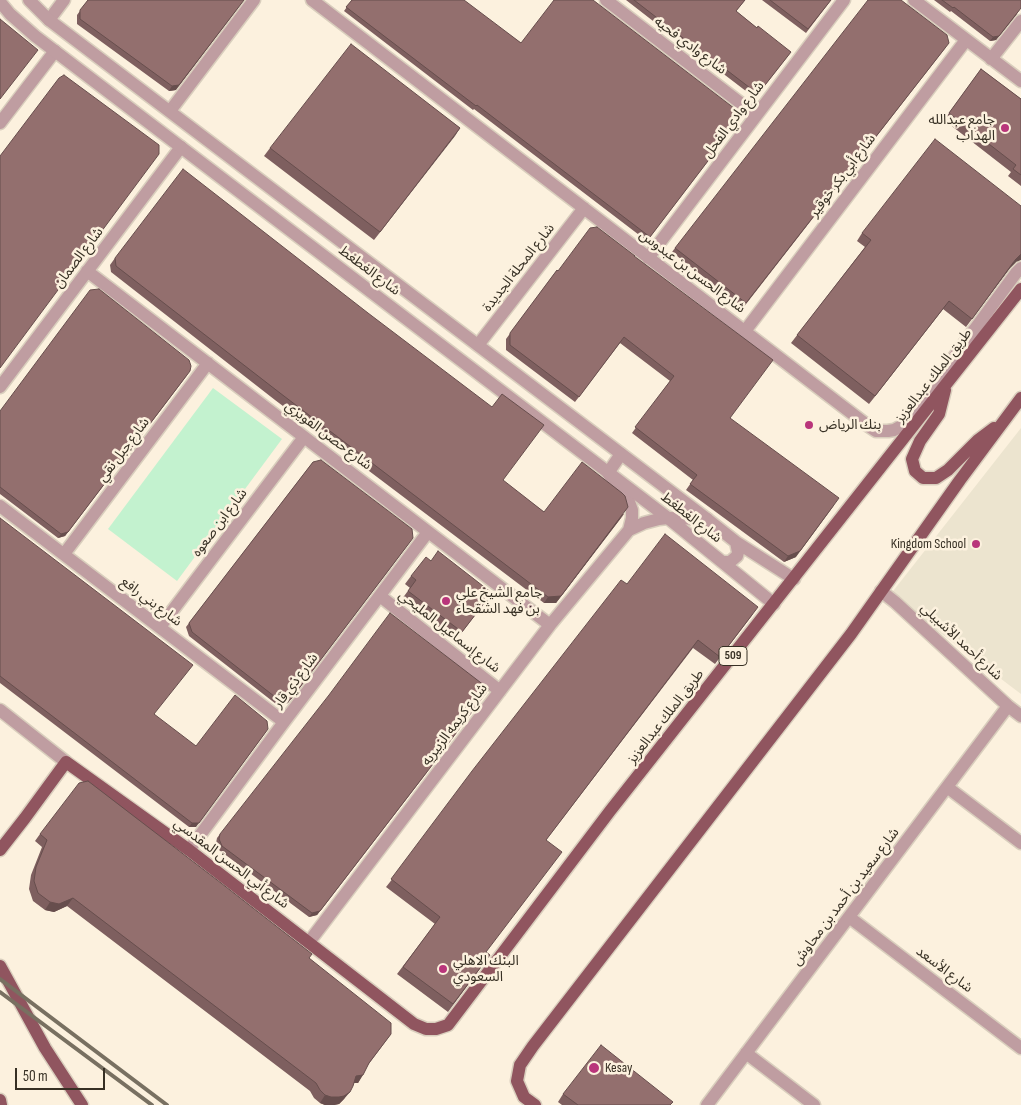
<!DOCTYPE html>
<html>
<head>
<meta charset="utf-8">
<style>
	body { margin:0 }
	#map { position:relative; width:1021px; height:1105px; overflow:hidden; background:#fcf1de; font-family:"Sofia Sans Condensed",sans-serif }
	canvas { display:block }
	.scale { position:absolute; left:15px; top:1068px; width:90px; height:22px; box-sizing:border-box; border:2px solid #373024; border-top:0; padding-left:6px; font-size:15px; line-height:18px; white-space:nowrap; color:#373024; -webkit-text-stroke:4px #fcf1de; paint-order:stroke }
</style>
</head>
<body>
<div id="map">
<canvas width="1021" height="1105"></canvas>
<div class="scale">50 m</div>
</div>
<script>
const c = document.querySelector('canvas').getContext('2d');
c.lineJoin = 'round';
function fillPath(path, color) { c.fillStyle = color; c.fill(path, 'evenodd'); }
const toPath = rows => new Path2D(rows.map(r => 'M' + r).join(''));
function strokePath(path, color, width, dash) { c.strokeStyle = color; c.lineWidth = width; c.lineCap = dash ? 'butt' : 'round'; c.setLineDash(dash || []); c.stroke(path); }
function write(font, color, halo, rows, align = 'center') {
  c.font = font + ' "Sofia Sans Condensed","Noto Sans Arabic",sans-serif'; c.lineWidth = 5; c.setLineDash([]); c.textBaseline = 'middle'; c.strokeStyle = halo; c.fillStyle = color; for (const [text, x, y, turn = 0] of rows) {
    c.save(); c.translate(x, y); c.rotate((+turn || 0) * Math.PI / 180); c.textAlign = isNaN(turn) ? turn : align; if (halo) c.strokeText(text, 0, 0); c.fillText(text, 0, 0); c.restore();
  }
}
fillPath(toPath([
	[1021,428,1021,694,890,595]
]), '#ece4cf');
fillPath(toPath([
	[213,388,282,439,177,581,108,529]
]), '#c3f2cf');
const minor = toPath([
	[312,0,867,425,876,431,888,431,894,430,905,424,1016,273,1021,268],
	[606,0,756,115],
	[914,0,1021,81],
	[49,20,64,0],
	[991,59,1021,21],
	[170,111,254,0],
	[0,123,55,51],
	[648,258,844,0],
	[87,271,550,625],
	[745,331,966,40],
	[478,345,584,208],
	[0,387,181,147],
	[621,454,608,473,628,499,632,510,632,518,629,530],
	[0,506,284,722],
	[64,554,208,363],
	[881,591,895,602,1008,706,1021,716],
	[380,596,500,691],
	[160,627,304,437],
	[0,710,66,762],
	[947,787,1021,843],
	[189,850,284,722,428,532],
	[849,917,1021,1048],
	[309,942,550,625,629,530,644,523,659,519,668,518,707,519],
	[746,1053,814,1105],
	[707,1105,1008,706]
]);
const tertiary = toPath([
	[29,0,49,20,707,519,736,542,794,579],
	[0,2,10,14,35,36,668,518,774,604],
	[722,562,730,562,737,556,738,552,736,542]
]);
const primary = toPath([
	[945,390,939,414,920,441,912,459,915,471,923,478,936,478,948,470,978,440,994,428],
	[0,850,25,818,66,762,189,850,414,1024,426,1029,436,1029,448,1025,610,811,1021,289],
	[0,966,45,1048,82,1105],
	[0,1100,1,1105],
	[535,1105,524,1097,517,1081,520,1065,533,1046,851,634,960,480,1021,398]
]);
strokePath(minor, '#d9cebd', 15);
strokePath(tertiary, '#d9cebd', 15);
strokePath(primary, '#d9cebd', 15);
strokePath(minor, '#bf9da1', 12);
strokePath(tertiary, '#bf9da1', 12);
strokePath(primary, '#90555f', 12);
strokePath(toPath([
	[0,979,167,1105],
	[0,992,152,1105]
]), '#787061', 4);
fillPath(toPath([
	[88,0,176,90,169,91,77,24,77,15],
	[352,0,503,30,521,43,743,115,647,241,474,109,473,110,344,11],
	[626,0,745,0,736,11,757,28,791,52,755,98,721,72,720,73],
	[762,0,831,0,806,33],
	[934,0,1021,0,1017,14,996,40,990,41,951,11,950,12],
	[946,47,743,308,672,252,675,248],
	[981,69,1021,99,1021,186,1008,176,1011,172,944,120],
	[408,89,460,128,374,240,264,156,270,148],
	[862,233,1016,262,1010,268,966,327,943,309,869,404,791,343,865,247,857,241],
	[634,256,730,418,796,557,784,562,686,490,693,480,632,433,670,381,620,343,575,402,506,350,506,339,557,270,558,271],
	[115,258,503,481,544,512,624,514,556,603,544,603,275,400,111,272,110,265],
	[187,375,65,536,58,538,0,494,0,411],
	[313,462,288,703,280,705,276,704,189,636,186,627],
	[0,518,155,715,196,827,189,827,0,683],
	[411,576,486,601,456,640,402,599,410,588,405,584],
	[627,584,753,614,715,664,693,648,546,840,486,952,485,962,448,1012,397,974,435,924,386,887],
	[427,772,317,915,309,917,219,850,216,843,217,838,220,834],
	[40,834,309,959,391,1034,368,1065,358,1083,354,1083,344,1099,339,1104,334,1105,325,1105,320,1103,314,1098,310,1091,67,906,54,912,45,910,33,901,29,889,31,875,42,847,35,841],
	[563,1094,671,1105,562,1105,558,1102]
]), '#7e5f5f');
fillPath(toPath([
	[244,0,176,90,169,91,172,86],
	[1021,8,996,40,990,41,993,37],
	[460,128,455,136,374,240,380,232],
	[1021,254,1021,260,1016,262,1010,268,966,327,1015,260],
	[949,301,943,309,869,404,875,396],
	[190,371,65,536,58,538,61,534],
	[835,504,796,557,784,562,788,556],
	[624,514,556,603,544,603,548,597],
	[413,538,288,703,280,705,276,704],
	[268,729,196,827,189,827,192,823],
	[427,772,317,915,309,917,312,913],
	[73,898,67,906,54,912,45,910,50,902],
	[363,1075,358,1083,351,1083,356,1076],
	[350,1092,344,1099,339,1104,334,1105,325,1105,320,1103,325,1095]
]), '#674e4d');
const building = toPath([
	[88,0,244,0,179,85,172,86,80,19,80,10,88,0],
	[352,0,464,0,521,43,554,0,593,0,743,115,650,237,477,105,476,106,346,7,352,0],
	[634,0,745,0,736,11,757,28,758,26,791,52,758,94,724,68,723,69,634,0],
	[770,0,831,0,808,29,770,0],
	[868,0,901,0,947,35,949,43,746,303,675,248,868,0],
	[942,0,1021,0,1021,8,999,36,993,37,954,7,953,8,942,0],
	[0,19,38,50,0,99,0,19],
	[351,44,460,128,380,232,270,148,351,44],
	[981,69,1021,99,1021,175,1013,169,1016,165,949,113,981,69],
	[64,75,159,145,159,154,0,368,0,156,59,78,64,75],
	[935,139,1021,206,1021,254,1015,260,972,319,949,301,875,396,797,335,871,240,862,233,935,139],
	[183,169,368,313,492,407,502,394,544,425,503,480,544,512,582,462,622,493,625,496,628,507,561,596,548,597,280,393,116,266,115,258,183,169],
	[597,227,635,256,634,256,773,360,730,418,839,498,800,551,788,556,690,484,697,475,635,427,674,376,624,337,579,397,510,345,510,333,557,270,558,271,590,228,597,227],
	[99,289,189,360,191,366,190,371,68,532,61,534,0,487,0,411,90,290,99,289],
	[321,460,412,529,413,538,291,699,283,701,279,700,192,632,189,623,313,462,321,460],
	[0,518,193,665,154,714,196,746,235,695,267,721,268,729,199,823,192,823,0,676,0,518],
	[665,534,758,607,720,657,698,640,546,840,562,852,486,952,490,955,453,1004,403,967,440,917,391,879,472,771,621,580,627,584,665,534],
	[438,551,492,593,462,632,408,591,416,580,411,576,426,557,431,561,438,551],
	[390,613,489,689,430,768,320,911,312,913,222,846,219,839,220,834,329,695,390,613],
	[88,781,221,883,312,954,309,958,391,1023,391,1034,369,1063,363,1075,356,1076,353,1086,350,1092,344,1096,339,1097,331,1097,325,1095,320,1090,316,1083,73,898,59,904,50,902,38,893,34,881,36,867,47,840,40,834,79,783,88,781],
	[601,1045,673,1102,670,1105,578,1105,563,1094,601,1045]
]);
fillPath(building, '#936f6e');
strokePath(building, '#674e4d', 1);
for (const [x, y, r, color] of [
	[1005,128,5,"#b9357b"],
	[809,425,5,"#b9357b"],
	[976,544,5,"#b9357b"],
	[446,601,5,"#b9357b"],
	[443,969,5,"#b9357b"],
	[594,1068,6,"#b9357b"]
]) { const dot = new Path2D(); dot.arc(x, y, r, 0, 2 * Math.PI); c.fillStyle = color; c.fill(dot); strokePath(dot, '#fcf1de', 2); }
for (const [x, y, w] of [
	[733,656,28]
]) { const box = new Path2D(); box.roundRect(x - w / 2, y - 9.5, w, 19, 4); c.fillStyle = '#fcf1de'; c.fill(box); strokePath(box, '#373024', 1); }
write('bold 12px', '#373024', null, [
	["509",733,656]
]);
write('14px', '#373024', '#fcf1de', [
	["شارع وادي فحيه",690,46,37],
	["شارع وادي الفحل",734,120,-53],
	["شارع أبي بكر خوقير",843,176,-53],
	["شارع الصمان",79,258,-53],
	["شارع المحلة الجديدة",519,268,-52],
	["شارع الغطغط",369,271,37],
	["شارع الحسن بن عبدوس",692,272,37],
	["طريق الملك عبدالعزيز",934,376,-52],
	["شارع حصن الفويزي",328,436,37],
	["شارع جبل نقي",124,450,-53],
	["شارع الغطغط",691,518,38],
	["شارع ابن صعوه",220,523,-53],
	["شارع بني رافع",151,602,37],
	["شارع إسماعيل المليحي",449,632,38],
	["شارع أحمد الأشبيلي",961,642,43],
	["شارع ذي قار",296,681,-53],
	["طريق الملك عبدالعزيز",666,717,-52],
	["شارع كريمه الزبيريه",455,725,-53],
	["شارع أبي الحسن المقدسي",231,864,37],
	["شارع سعيد بن أحمد بن محاوش",846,897,-53],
	["شارع الأسعد",944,970,37]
]);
write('14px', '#373024', '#fcf1de', [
	["جامع عبدالله",995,120,"right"],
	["الهداب",995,136,"right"],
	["بنك الرياض",819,425],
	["Kingdom School",966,544,"right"],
	["جامع الشيخ علي",456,593],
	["بن فهد الشقحاء",456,609],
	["البنك الاهلي",453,961],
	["السعودي",453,977],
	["Kesay",605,1068]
], 'left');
</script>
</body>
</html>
